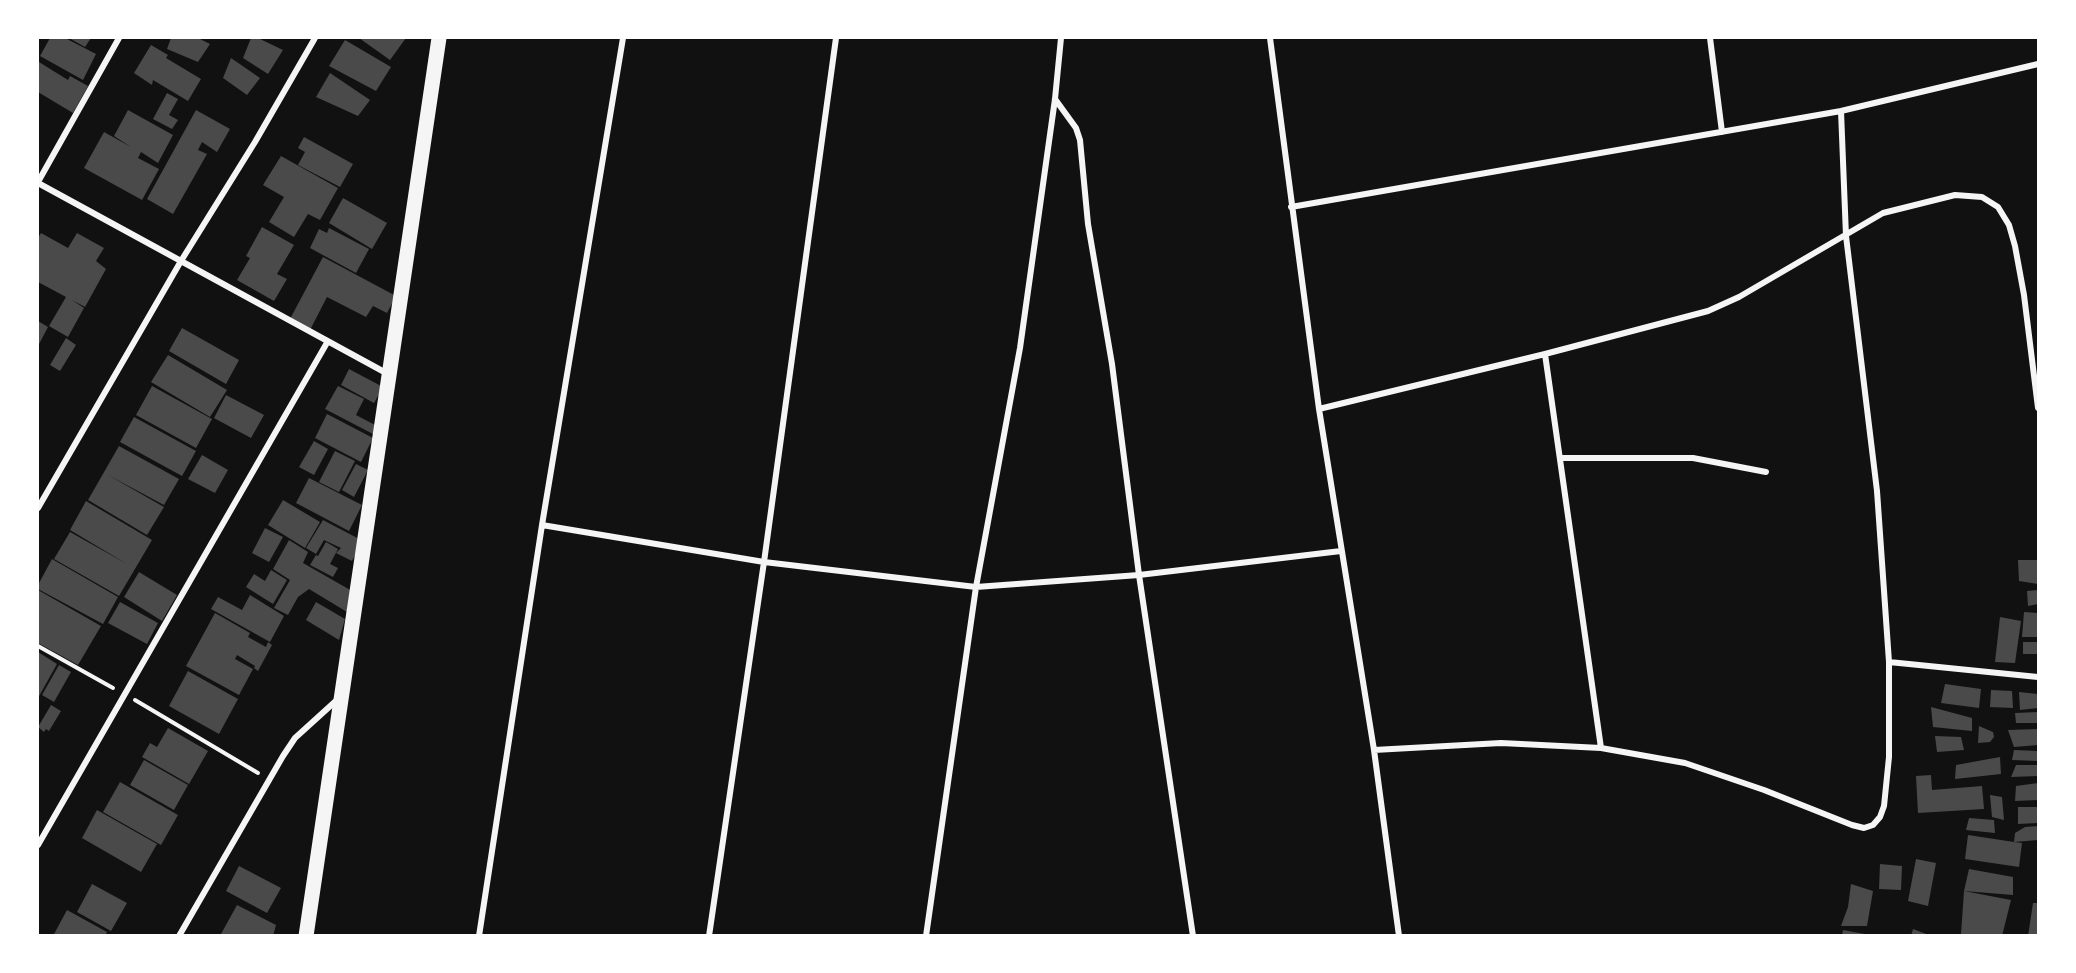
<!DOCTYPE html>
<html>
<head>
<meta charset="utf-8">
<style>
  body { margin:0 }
  #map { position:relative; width:2076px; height:973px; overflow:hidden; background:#111; font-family:"Work Sans",sans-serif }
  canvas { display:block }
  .frame { position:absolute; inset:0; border:39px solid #fff; pointer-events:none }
</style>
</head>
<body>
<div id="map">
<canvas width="2076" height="973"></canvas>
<div class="frame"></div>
</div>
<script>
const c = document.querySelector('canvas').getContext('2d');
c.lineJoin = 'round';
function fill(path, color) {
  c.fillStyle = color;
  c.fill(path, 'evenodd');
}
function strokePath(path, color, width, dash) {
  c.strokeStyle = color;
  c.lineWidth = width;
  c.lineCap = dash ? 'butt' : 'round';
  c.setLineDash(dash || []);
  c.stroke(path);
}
fill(new Path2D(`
  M50,38H65L96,54L83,80L40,56Z
  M69,38H91L85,47Z
  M171,38H198L210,44L198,62L167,49Z
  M251,38H258L283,50L268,74L243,58Z
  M359,38H406L390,60Z
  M345,40L391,67L376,91L329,66Z
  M151,45L168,55L166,58L201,79L188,101L153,80L152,85L134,73Z
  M231,58L260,78L247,95L223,78Z
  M39,62L68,80L70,76L88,86L73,113L38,92Z
  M330,73L370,100L358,116L316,97Z
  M167,93L178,99L169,115L178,120L172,129L153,119Z
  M128,110L173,135L158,163L141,152L138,158L159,169L142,200L84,168L104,132L131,147L114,136Z
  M196,110L230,129L217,152L202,142L198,150L207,154L173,214L147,199Z
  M304,137L353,164L340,187L298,165L305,152L298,148Z
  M281,156L338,188L320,220L308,214L294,237L269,222L284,197L263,185Z
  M343,198L387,223L372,249L329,223Z
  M262,227L294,245L277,274L287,279L274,301L237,280L250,258L246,256Z
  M329,228L369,249L356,273L310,248L319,229L327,233Z
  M41,233L68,248L77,233L104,248L96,261L106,269L85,307L72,300L84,308L68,337L49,326L66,297L38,282V238Z
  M323,257L396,296L387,313L373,306L366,317L327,297L310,330L290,319Z
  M38,321L48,327L38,346Z
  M182,328L239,360L226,384L169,351Z
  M66,338L76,345L60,371L50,365Z
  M168,355L227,390L210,417L151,382Z
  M349,369L383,387L374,403L341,385Z
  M152,386L212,419L196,448L136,415Z
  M338,386L364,399L356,415L377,426L373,434L325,409Z
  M226,395L264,415L251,438L214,418Z
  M327,414L373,438L361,462L315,438Z
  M134,417L196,451L182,476L120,442Z
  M314,441L328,449L314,475L299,467Z
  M119,446L179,479L164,505L108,475L164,507L147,535L88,500Z
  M335,451L355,461L339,492L319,482Z
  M202,455L228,470L215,493L188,479Z
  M356,464L368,470L354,497L342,490Z
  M309,478L362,505L349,531L296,503Z
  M283,500L320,522L305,548L268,525Z
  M86,501L152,540L119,596L54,559L70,532L127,564L70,530Z
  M323,520L363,541L352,561L336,553L341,548L324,540L316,554L306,548Z
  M265,528L283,537L269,562L252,553Z
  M289,540L308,552L303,563L352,591L347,612L309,589L298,597L288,615L274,608L290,580L273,569Z
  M326,542L338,549L330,564L338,568L333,577L310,565L316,555L318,556Z
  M52,559L118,597L103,624L38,589V585Z
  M2018,560H2038V584L2019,581Z
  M271,570L287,580L273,604L246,587L254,574L265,581Z
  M139,572L177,595L162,621L124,597Z
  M38,590L101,626L78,665L38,643Z
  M2038,590V604L2028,606L2027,591Z
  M250,595L284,616L270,642L211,609L218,597L242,610Z
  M120,602L158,623L147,644L108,623Z
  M316,602L345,619L339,640L306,620Z
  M2024,612L2038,613V637H2022Z
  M215,613L250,633L248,637L266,647L268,642L272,645L258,671L254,668L255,666L237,655L235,659L253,669L239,695L186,666Z
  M2000,617L2021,621L2015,663L1995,662Z
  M2023,642H2038V654H2023Z
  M38,652L57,664L38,698Z
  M59,665L71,672L54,702L42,695Z
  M188,671L238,699L219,734L169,706Z
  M1945,684L1981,689L1979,708L1941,703Z
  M1991,690L2012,691L2013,708L1990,707Z
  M2019,692L2038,694V708L2020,710Z
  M51,705L61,711L49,731L46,729L44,732L38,727Z
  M1931,707L1972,718V731L1933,727Z
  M2038,712V723H2016L2015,713Z
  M1979,726L1993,732L1994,737L1990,742L1978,743Z
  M168,728L208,751L189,784L142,757L150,743L157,747Z
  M2038,729V745L2014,747L2008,730Z
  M1935,736L1961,737L1964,750L1937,752Z
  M2014,750L2038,751V761L2012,760Z
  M2000,757L2001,774L1955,779L1956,765Z
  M144,760L188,785L174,810L130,785Z
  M2016,765H2038V776L2011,777Z
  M1931,775L1932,790L1982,786L1984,809L1918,813L1916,776Z
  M120,782L178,815L161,845L103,812Z
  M2038,783V800L2015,801L2016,786Z
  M1990,795L2002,797L2004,820L1992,817Z
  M2018,807H2038V823L2018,824Z
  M97,810L157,844L141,872L82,838Z
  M1969,818L1994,820L1995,833L1966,830Z
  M2038,826V840L2014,842L2022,843L2019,867L1965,859L1968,835L2014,842L2015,833L2025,827Z
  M1916,859L1936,863L1928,906L1908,901Z
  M1880,864L1902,866L1901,890L1879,889Z
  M239,866L281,888L267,913L226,891Z
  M1969,869L2013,877V895L1964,891Z
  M92,884L127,903L111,931L77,912Z
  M1851,884L1873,891L1867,926H1841L1848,907Z
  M1964,891L2011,900L2002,936L1961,934Z
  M2033,903H2038V936H2028Z
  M237,905L276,925L273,936L221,934Z
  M67,910L107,932L105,936H53Z
  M1913,929L1929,935V936H1911Z
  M1843,930L1865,934V936H1842Z`), '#4a4a4a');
strokePath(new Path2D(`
  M38,646L113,688
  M135,700L258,773`), '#f5f5f5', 4);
strokePath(new Path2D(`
  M1270,38L1319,409L1374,750L1399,936
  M1710,38L1722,132
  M1055,99L1076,128L1080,140L1088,224L1112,364L1139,575L1193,936
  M38,182L119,38
  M38,183L388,374
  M1291,207L1841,111L2038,64
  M1545,354L1601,748
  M1319,409L1545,354L1708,311L1739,297L1883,213L1955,195L1982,197L1998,207L2009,225L2015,246L2024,295L2038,408
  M1560,458H1693L1766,472
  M38,508L181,261L255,142L315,38
  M542,525L764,562L976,587L1139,575L1341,551
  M1889,662L2038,677
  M1374,750L1501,743L1601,748L1685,763L1764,790L1852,825L1864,828L1873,825L1880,817L1884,806L1889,757V662L1877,491L1846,236L1841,111
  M38,845L328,341
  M179,936L283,756L295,738L338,699
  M479,936L542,525L623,38
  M709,936L764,562L836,38
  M926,936L976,587L1020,348L1055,99L1061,38`), '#f5f5f5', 6);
strokePath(new Path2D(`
  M306,936L439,38`), '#f5f5f5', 15);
</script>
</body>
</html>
